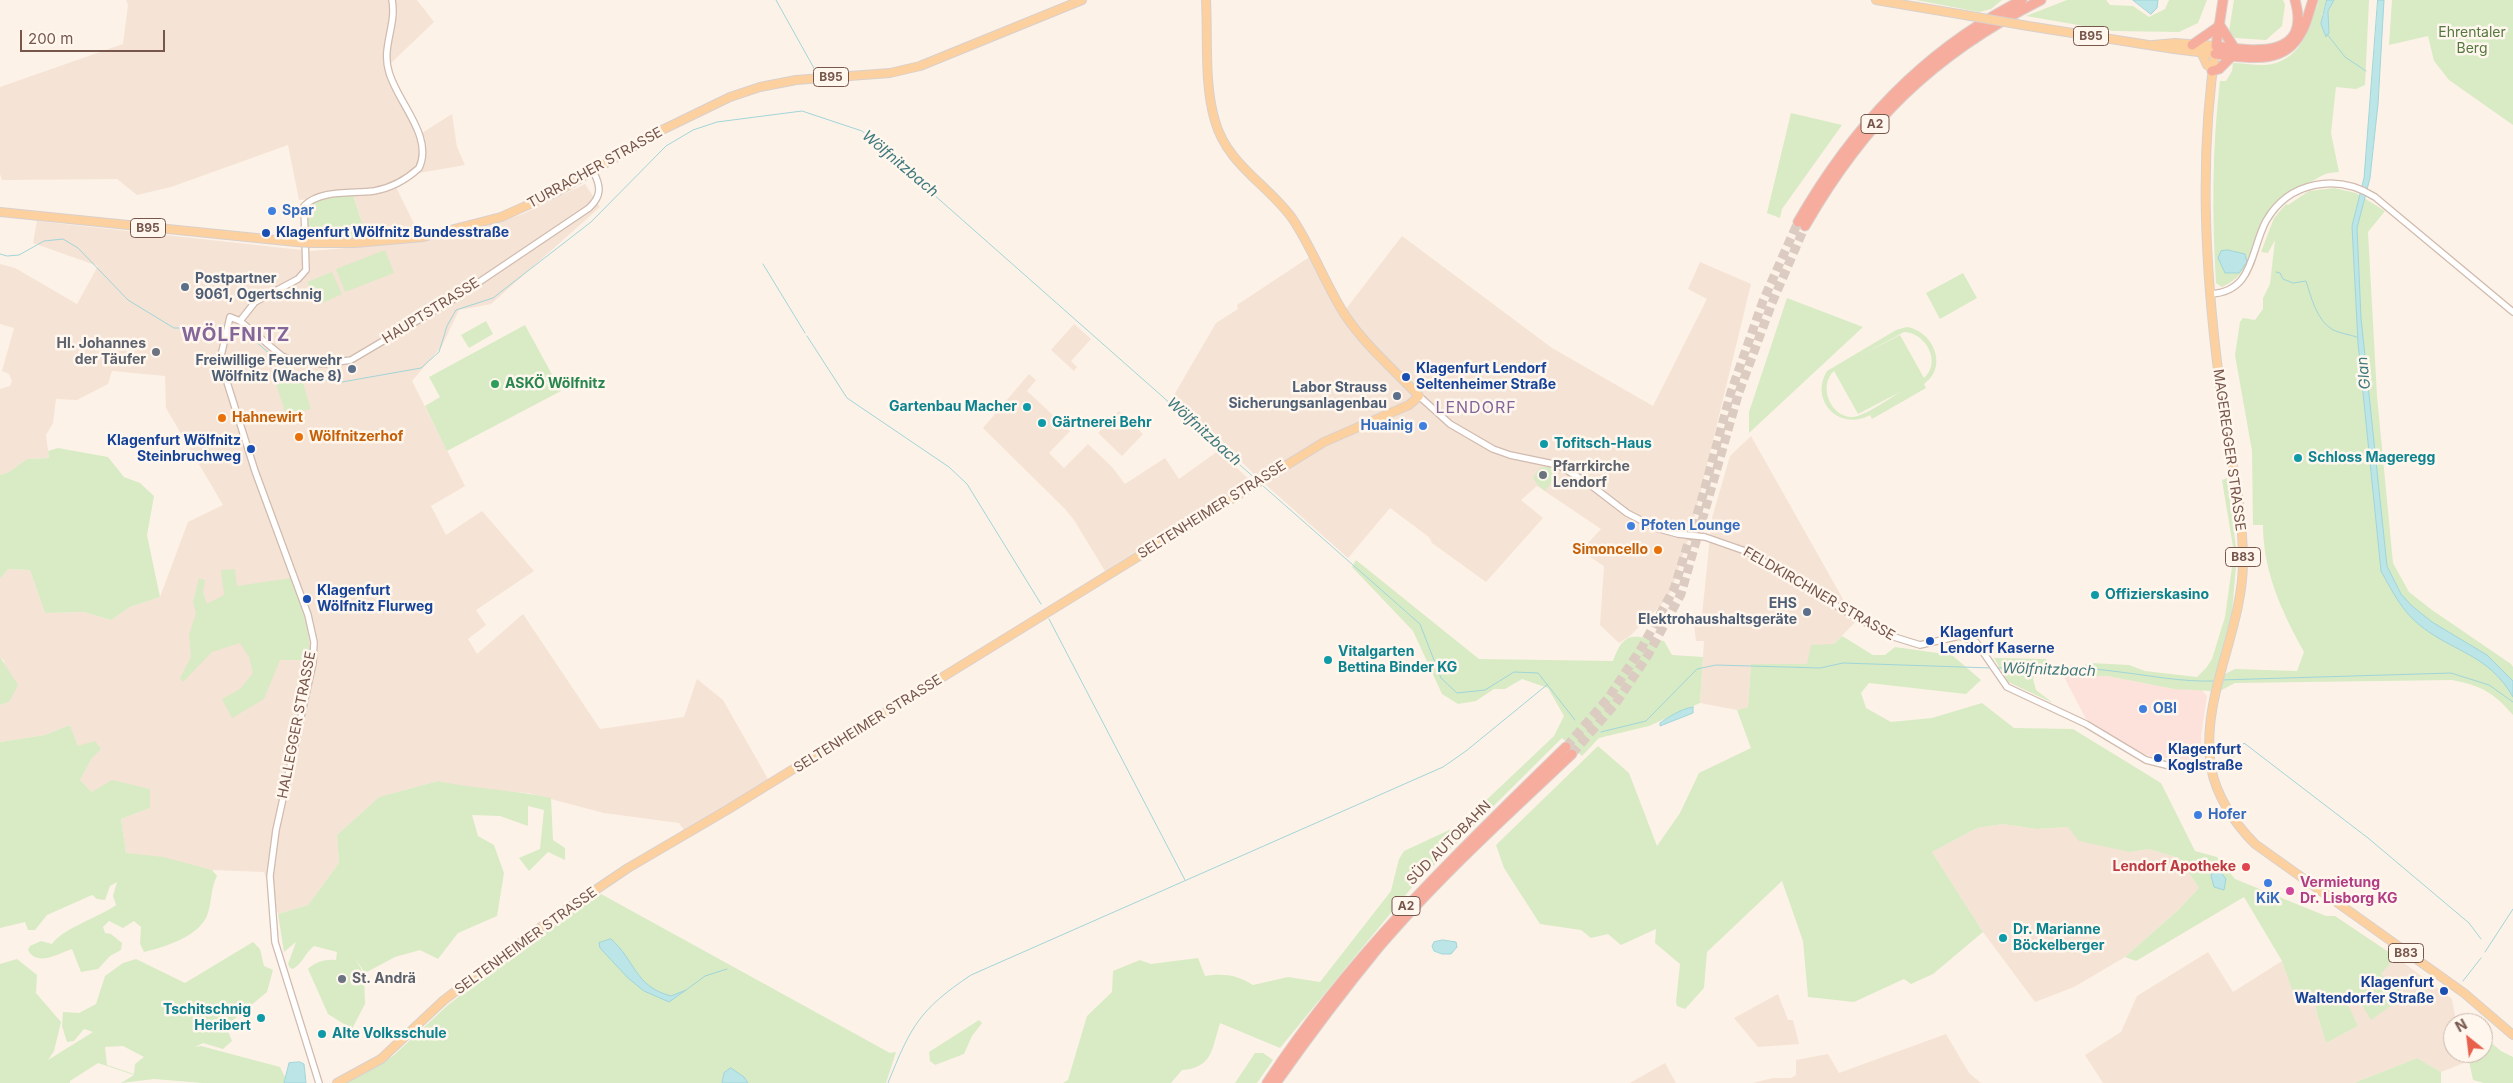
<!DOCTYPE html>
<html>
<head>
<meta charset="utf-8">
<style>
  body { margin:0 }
  #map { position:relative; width:2513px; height:1083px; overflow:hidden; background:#fdf2e7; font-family:Inter,sans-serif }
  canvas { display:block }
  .north { position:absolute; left:2443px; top:1013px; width:50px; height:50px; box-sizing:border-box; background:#fff7ee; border:1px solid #c9b7ad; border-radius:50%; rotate:331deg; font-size:14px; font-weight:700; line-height:20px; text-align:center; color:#77564b }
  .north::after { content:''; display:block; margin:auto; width:18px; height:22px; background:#e85f4b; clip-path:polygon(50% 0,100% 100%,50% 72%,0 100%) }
  .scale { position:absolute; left:20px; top:30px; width:145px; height:22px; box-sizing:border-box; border:2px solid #77564b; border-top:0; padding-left:6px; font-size:15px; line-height:18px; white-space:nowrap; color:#77564b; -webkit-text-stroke:4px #fff7ee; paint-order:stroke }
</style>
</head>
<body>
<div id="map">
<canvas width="2513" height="1083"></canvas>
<div class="north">N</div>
<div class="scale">200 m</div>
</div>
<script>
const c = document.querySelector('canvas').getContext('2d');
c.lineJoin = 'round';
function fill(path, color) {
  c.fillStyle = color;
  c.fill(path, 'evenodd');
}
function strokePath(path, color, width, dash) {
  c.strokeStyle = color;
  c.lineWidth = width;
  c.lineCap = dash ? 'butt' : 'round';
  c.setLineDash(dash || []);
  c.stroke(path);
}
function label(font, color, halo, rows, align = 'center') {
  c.font = font + ' Inter,sans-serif';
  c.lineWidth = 5;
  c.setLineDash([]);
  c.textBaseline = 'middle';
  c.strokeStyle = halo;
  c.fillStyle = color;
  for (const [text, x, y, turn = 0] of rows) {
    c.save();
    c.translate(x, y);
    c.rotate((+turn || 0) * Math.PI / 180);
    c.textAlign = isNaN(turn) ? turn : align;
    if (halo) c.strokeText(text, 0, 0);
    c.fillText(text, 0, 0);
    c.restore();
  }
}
fill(new Path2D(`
  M126,0H417L434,22L390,64L393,77L422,133L452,114L457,147L465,165L419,173L396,187L417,230L429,240L480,228L523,214L585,184L600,207L491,304L459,310L442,346L412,381L465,486L431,506L446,535L482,511L534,571L476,610L486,625L468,639L477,654L523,614L600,729L684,717L697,679L723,700L772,786L689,837L679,823L604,813L528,793L473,789L438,781L379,797L337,835L339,863L308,905L278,914L264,872L212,870L126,853L121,819L150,808L92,792L80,780L92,758L78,746L70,725L45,735L0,742V705L9,702L4,661L0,657V579L8,569L30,570L45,613L84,612L111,620L130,607L160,597L188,522L223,505L166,408L165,376L112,371L108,384L77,400L56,399L53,423L46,435L49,458L27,459L9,472L0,475V389L10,386L12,381L9,374L2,371L14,328L0,324V264L15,268L77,304L98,266L33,243L37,221L311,251L370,246L353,195L299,200L288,145L171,187L137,195L117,179L2,180L0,174V87L123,44L128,5Z
  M1402,236L1552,348L1653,406L1707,299L1688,289L1700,262L1751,284L1691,531L1671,591L1662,604L1630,636L1619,643L1600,625L1604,566L1581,551L1601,529L1537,486L1521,500L1543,518L1486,582L1432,543L1429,537L1390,508L1348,558L1257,477L1174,395L1216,323L1238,309L1237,305L1317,252L1346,309Z
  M1074,324L1091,339L1071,361L1077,367L1074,371L1051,350Z
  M1029,374L1036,380L1027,391L1070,431L1049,453L1064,468L1088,444L1112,467L1125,484L1165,458L1179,479L1218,451L1251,481L1105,571L1074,520L1065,509L983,428Z
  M1119,411L1143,434L1122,456L1098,433Z
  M1751,436L1848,608L1861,616L1834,644L1807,664H1751L1748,707L1737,710L1700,703L1704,641H1696L1693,616L1702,615L1712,518L1730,456Z
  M2003,824L2037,829L2068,827L2130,852L2149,849L2179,858L2199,888L2177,911L2125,957L2074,987L2035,1002L1983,932L1932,852L1977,828Z
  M2208,952L2233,992L2282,961L2293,993L2314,994L2317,1014L2326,1043L2358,1026L2346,1001L2356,995H2406L2381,974L2396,957L2452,999L2455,1016L2465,1023H2453V1053H2475L2469,1061L2441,1072L2417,1058L2354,1083H2103L2085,1055L2121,1032L2137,996Z
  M1778,994L1788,1020H1793L1799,1044L1758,1047L1734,1018Z
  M1946,1034L1969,1073L1981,1083H1753L1773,1078H1791L1796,1075V1060L1828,1054L1839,1073Z
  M1665,1063L1676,1083H1630Z`), '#f5e3d5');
fill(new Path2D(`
  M2107,676L2174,689H2201L2207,696L2201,736L2202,756L2197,761L2153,757L2137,752L2086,719L2064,677Z`), '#fde2db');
fill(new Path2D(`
  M1916,0H2002L1991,9L1979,12Z
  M2067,0H2106L2110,5L2133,6L2149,17L2165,9L2169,0H2207L2198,23L2179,32L2113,31L2026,16Z
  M2234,0H2283L2285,5L2282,26L2266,40L2235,38L2229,31Z
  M2319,0H2327L2322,15L2329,32L2328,11L2334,0H2369L2365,85L2356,89L2336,87L2331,133L2339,172C2321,173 2324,176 2308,183C2290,190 2273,200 2265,218C2251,248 2255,271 2222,287L2216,283C2212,216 2212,148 2220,81H2226L2232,71L2233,63C2245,63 2260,67 2272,64C2303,57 2310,26 2319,0Z
  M2392,0H2513V125L2449,80L2434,61L2428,36L2389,45Z
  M1791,113L1842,125L1782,209L1780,218L1767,213Z
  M2334,188L2356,193L2385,211L2368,232L2377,396L2393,563L2409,592L2432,610L2511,664L2513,667V715C2493,692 2482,686 2452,680L2235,683L2220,691L2225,674L2235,669L2297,671L2304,652C2282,612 2263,572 2263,525H2253L2252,451L2235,355L2240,322L2243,318L2255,320L2263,309V298L2270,284L2275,240L2268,253L2261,252L2274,218L2286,204L2288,205L2309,191Z
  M353,195L367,238H308C305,193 313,199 353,195Z
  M385,250L394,273L345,292L336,269Z
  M332,272L342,294L318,305L307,282Z
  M1963,273L1977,298L1940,319L1926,293Z
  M1787,298L1863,327L1749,433V412Z
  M486,321L493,334L469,348L461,335Z
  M525,325L561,391L447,451L425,406L440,397L429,377Z
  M1907,327C1933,331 1949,367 1924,384L1926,388L1872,419L1870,415C1839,432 1809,400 1827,371L1896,330ZM1904,332C1926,333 1942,362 1924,378L1900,335L1858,357ZM1834,371L1858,414L1902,391C1890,398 1865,416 1853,417C1830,418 1818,385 1834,371Z
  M285,373L302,380L311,409L286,415L276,384Z
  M58,448L108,457L124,477L140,483L154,496L147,535L160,597L130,607L111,620L84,612L45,613L30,570L8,569L0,579V475L9,472L27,459L49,458L48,451Z
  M1542,467H1550L1556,471L1554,479L1545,491L1538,485L1533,478L1537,471Z
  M2227,478L2237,555L2232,612L2211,691L2174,689L2107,676L2064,677L2062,672L2091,663L2129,665L2145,671L2197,677L2206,668L2212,659L2225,617L2234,553L2222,480Z
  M1356,560L1479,659L1613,661C1625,628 1634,637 1664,641L1672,655L1703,657L1700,703L1649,726L1599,738L1582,756L1562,738L1413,886L1280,1048L1220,1023C1212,1048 1213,1068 1182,1070L1171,1083H1063L1068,1080L1087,1016L1112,992L1113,971L1140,960L1151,964L1198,958L1205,976C1224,973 1237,975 1253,985L1288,977L1320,982L1391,891L1399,859L1404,851L1460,825L1554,736L1564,716L1548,688L1522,679L1505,689H1494L1476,701L1458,704L1442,694L1413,631L1352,567Z
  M235,569L237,586L291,578C302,606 310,630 310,660H280L264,699L232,718L222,699L240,689L253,673L249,657L240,643L212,652L183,682L180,678L191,657L189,635L196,613L193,602L199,578L205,580L203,592L207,604L224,595L221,570Z
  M1842,636L1873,655H1885L1895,647L1952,655L1981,680L1966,694L1869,683L1861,693L1866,708L1891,722L1932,718L1982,703L2014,728L2073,729L2161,783L2195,851L2217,857L2235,879L2326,916H2335L2396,957L2381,974L2406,995L2371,1020L2356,995L2346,1000L2358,1026L2326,1043L2317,1014L2314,995L2293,993L2282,961L2244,897L2136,961L2125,957L2177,911L2199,888L2179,858L2149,849L2130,852L2079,841L2068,827L2037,829L2003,824L1977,828L1932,852L1983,932L1933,974L1911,984L1904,979L1854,1002L1808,997L1803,941L1782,881L1707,952L1704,988L1685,1009L1677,1006L1676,1002L1680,964L1655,943L1656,929L1621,945L1608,934L1591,938L1581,930L1540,924L1504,868L1496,845L1598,746L1629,773L1657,846L1680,813L1699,773L1751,748L1737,710L1748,707L1751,664H1807L1811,645L1834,644Z
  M0,657L18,685L9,702L0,705Z
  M1994,658L2046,659L2054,672L2036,673L2033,679L2036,690L2053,703L2008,682Z
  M70,725L78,746L95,741L101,749L92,758L80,780L92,792L112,780L150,789V808L121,819L126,853L163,857L212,870L217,876C210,889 212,906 206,918C195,938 164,947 144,952L140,944L141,927L134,921L123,928L109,921L103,927L105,933L111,934L122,943L121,950L110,956L98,969L81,972L72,949C57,954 37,967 28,950L30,946L41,941L52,944C63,928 98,918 116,905L113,896L117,882L110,886L105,900L97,899L92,895L47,915L35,930H28L25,922L0,928V742L45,735Z
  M438,781C476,789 514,790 551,798L553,840L565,848V860L548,852L529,871L519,858L540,849L544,810L528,806V826L500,816L472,815L478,836L494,845L504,873L497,916L458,933L438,959L420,950L395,957L365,973L355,958L364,974L365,1004L352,1029L328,1014L308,969C315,962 326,959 336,960L337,952L314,946C305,953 303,963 293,969L290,968L288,964L296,942L284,952L278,914L308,905L339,863L337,835L379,797Z
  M601,894L890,1053L896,1052L886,1083H343L393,1056L448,1005L546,929Z
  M253,942L260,949L264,966L273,970L267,992L226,1026L232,1041L223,1049L203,1043L195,1047L201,1046L280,1067L288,1083H203L154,1079L121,1083L134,1075L98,1063L70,1081V1083H0V964L17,959L37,975L36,993L61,1022L54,1051L48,1060L93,1032L84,1029L74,1041L67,1042L62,1026L63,1012L79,1013L96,1004L105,976L123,963L136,959L185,983ZM123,1046L144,1057L135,1064L134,1074L107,1065L105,1047Z
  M979,1020L982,1023L972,1036L964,1054L935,1065L930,1061L929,1052Z
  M2487,1039L2501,1051L2513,1057V1083H2484L2473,1080L2469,1061L2475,1053H2483V1043Z
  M1255,1053H1263L1273,1060L1257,1083H1235Z
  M2417,1058L2441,1072V1083H2354Z`), '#d8ebc5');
const water = new Path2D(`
  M2133,0H2158L2157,8L2151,14Z
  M2327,0H2334L2328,11L2329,33L2326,37L2321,24Z
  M2378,0H2384L2378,104L2370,178L2357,228L2361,318L2387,566L2401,594L2411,605L2432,622L2487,655L2513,681V697C2489,655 2456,653 2422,627C2403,613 2392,591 2381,571L2358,343L2352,226L2364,178Z
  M2228,250L2245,254L2247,262L2239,273H2225L2218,258L2221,251Z
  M1693,707V713L1660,726V723C1670,716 1681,709 1693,707Z
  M2217,867L2226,879L2224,890L2214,887L2211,876L2213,868Z
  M611,939C636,961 634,986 671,996L686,990L669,1002L644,991L628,978L600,948L599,943Z
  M1443,940L1456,942L1457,947L1451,954H1442L1434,951L1432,946L1434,942Z
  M300,1062L304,1064L306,1083H284L289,1063Z
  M731,1068L744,1077L748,1083H722L724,1073Z`);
fill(water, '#bbe5e7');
strokePath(water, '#a1d5d9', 1);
strokePath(new Path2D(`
  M776,0L815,70
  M2327,34L2345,57L2366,71
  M0,254L7,256L19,255L44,241L63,239L78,248L128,300L174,328H224
  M763,264L805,333
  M2276,272L2280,273L2283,279L2293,283L2306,281C2311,297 2317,321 2333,330C2340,333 2350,335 2357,337
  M231,328L249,336L289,370L309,379L342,382L421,368L439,352L447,326L456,310L493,298L591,222L666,146L693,130L717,122L802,111L862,131L890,153L907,171L1257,480
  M807,336L847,398L949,467L967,484L1041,604
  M1262,485L1420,624L1441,678L1457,693L1485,690L1514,672L1538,673L1575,720
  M1049,619L1185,880
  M1997,668C2038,667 2079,666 2120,672C2153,676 2181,682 2215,681
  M2221,680L2451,673L2489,685L2513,702
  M1601,732L1646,721L1697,669L1716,665L1820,668L1843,663L1991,668
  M2231,760L2244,743L2368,838L2469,923L2481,939
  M2485,952L2513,909
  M2463,981L2481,958
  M686,990L705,976L727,969
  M888,1083C911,1026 919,1010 971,975L1443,767L1466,751L1548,684`), '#a1d5d9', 1);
strokePath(new Path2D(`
  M1566,747L1609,697L1642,647L1674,589L1703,495L1731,392L1763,301L1798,222
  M1572,754L1616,703L1648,655L1681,594L1738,395L1772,303L1805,226`), '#dccbc0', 9, [9, 4.5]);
const minor = new Path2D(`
  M2210,294C2254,292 2250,251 2266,221C2289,181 2337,173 2375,197L2513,312
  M240,321L255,302L298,279L306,270L304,206C321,189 352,194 374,191C391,188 407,179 419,168C434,136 397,102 389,72C381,47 397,25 392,0
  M1419,396L1450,424L1493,449L1510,455L1558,465L1588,483L1627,513L1656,528L1678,534L1705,537L1748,552L1855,617L1891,636L1920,645L1959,636L1976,642L2007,687L2086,724L2146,760L2170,766L2211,767
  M319,1083L275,942L270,876L276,830L313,663L314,642L308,615L255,471L220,360L230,317L240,321L282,356L291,360L324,364L351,360L454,299L589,208C602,196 601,186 593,171`);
const major = new Path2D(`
  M1876,0L1959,14
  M2028,26L2174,49L2215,54
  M2153,45L2175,43L2216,46C2199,157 2205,268 2219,378C2226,439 2243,500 2243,561C2243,632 2200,696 2211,767C2216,796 2235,824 2255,844L2464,993L2513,1035
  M2201,52L2207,65L2212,68
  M0,212L296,242
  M311,243H355L423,237L501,217L557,192L662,130L730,97L760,87L796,80L890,73L920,66L1082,0
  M337,1083L381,1059L444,1000L545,924L628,868L727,810L1324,442L1409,405L1419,396C1394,370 1365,345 1345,315C1325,284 1313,249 1292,218C1267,184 1227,164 1215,121C1204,85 1208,38 1206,0`);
const highway = new Path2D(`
  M2223,0L2216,46C2252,51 2312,60 2295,0
  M2219,24L2235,49
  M2192,45L2218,27
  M2215,54C2246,57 2283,67 2301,33C2307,23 2309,11 2313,0
  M2212,71L2219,69L2232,56
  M1798,222C1853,126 1923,51 2022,0
  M1805,226C1865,122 1932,55 2041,0
  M1267,1083C1350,956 1458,852 1566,747
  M1276,1083C1309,1036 1343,991 1379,947C1438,878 1506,816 1572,754`);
strokePath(minor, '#d1bbaf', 8);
strokePath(major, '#d9d0cd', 10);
strokePath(highway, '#d9d0cd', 11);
strokePath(minor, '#fff', 5.5);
strokePath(major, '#fcd19f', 8);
strokePath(highway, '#f7ad9d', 9);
const majorBridge = new Path2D(`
  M1959,14L2028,26
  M296,242L311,243`);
strokePath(majorBridge, '#d9d0cd', 10, []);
strokePath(majorBridge, '#fcd19f', 8);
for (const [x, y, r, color] of [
  [272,211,5,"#3f7fe0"],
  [266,233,5,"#1a4fb4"],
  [185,287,5,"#5c6f8a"],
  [156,352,5,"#6b7280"],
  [352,369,5,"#5c6f8a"],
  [1406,377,5,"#1a4fb4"],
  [495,384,5,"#2e9e5b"],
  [1397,396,5,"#5c6f8a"],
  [1027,407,5,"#0f9aa8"],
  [222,418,5,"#e8710a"],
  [1042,423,5,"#0f9aa8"],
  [1423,426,5,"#3f7fe0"],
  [299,437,5,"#e8710a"],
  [1544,444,5,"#0f9aa8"],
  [251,449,5,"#1a4fb4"],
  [2298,458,5,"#0f9aa8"],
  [1543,475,5,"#6b7280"],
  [1631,526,5,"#3f7fe0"],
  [1658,550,5,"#e8710a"],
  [2095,595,5,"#0f9aa8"],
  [307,599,5,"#1a4fb4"],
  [1807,612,5,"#5c6f8a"],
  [1930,641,5,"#1a4fb4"],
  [1328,660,5,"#0f9aa8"],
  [2143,709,5,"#3f7fe0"],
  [2158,758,5,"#1a4fb4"],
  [2198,815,5,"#3f7fe0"],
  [2246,867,5,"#e0444e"],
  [2268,883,5,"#3f7fe0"],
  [2290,891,5,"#d1479c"],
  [2003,938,5,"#0f9aa8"],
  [342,979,5,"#6b7280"],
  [2444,991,5,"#1a4fb4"],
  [261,1018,5,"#0f9aa8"],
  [322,1034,5,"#0f9aa8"]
]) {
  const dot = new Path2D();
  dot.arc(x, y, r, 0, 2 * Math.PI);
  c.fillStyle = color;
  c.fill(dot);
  strokePath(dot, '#fff7ee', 2);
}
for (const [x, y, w] of [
  [2091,36,35],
  [831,77,35],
  [1875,124,28],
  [148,228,35],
  [2243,557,35],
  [1406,906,28],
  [2406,953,35]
]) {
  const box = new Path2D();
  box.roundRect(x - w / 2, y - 9.5, w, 19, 4);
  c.fillStyle = '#fff7ee';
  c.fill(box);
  strokePath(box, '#77564b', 1);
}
label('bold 12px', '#77564b', null, [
  ["B95",2091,36],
  ["B95",831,77],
  ["A2",1875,124],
  ["B95",148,228],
  ["B83",2243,557],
  ["A2",1406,906],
  ["B83",2406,953]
]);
label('14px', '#557740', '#fff7ee', [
  ["Ehrentaler",2472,33],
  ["Berg",2472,49]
]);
label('14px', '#77564b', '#fff7ee', [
  ["TURRACHER STRASSE",595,168,-29],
  ["HAUPTSTRASSE",431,311,-32],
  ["MAGEREGGER STRASSE",2229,450,82],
  ["SELTENHEIMER STRASSE",1212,510,-32],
  ["FELDKIRCHNER STRASSE",1819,594,30],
  ["SELTENHEIMER STRASSE",868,724,-32],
  ["HALLEGGER STRASSE",297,725,-79],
  ["SÜD AUTOBAHN",1449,843,-45],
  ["SELTENHEIMER STRASSE",526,941,-36]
]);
label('bold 14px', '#366cbe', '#fff7ee', [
  ["Spar",282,211],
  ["Huainig",1413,426,"right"],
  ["Pfoten Lounge",1641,526],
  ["OBI",2153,709],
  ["Hofer",2208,815],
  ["KiK",2268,899,"center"]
], 'left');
label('bold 14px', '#164399', '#fff7ee', [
  ["Klagenfurt Wölfnitz Bundesstraße",276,233],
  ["Klagenfurt Lendorf",1416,369],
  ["Seltenheimer Straße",1416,385],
  ["Klagenfurt Wölfnitz",241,441,"right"],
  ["Steinbruchweg",241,457,"right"],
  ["Klagenfurt",317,591],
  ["Wölfnitz Flurweg",317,607],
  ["Klagenfurt",1940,633],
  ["Lendorf Kaserne",1940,649],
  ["Klagenfurt",2168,750],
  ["Koglstraße",2168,766],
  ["Klagenfurt",2434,983,"right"],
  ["Waltendorfer Straße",2434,999,"right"]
], 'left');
label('bold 14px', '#4e5e75', '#fff7ee', [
  ["Postpartner",195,279,"left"],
  ["9061, Ogertschnig",195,295,"left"],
  ["Freiwillige Feuerwehr",342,361],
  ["Wölfnitz (Wache 8)",342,377],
  ["Labor Strauss",1387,388],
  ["Sicherungsanlagenbau",1387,404],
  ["EHS",1797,604],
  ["Elektrohaushaltsgeräte",1797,620]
], 'right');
label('bold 14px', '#5b616d', '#fff7ee', [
  ["Hl. Johannes",146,344,"right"],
  ["der Täufer",146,360,"right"],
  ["Pfarrkirche",1553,467],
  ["Lendorf",1553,483],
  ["St. Andrä",352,979]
], 'left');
label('bold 14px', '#27864d', '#fff7ee', [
  ["ASKÖ Wölfnitz",505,384]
], 'left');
label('bold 14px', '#0d838f', '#fff7ee', [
  ["Gartenbau Macher",1017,407,"right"],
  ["Gärtnerei Behr",1052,423],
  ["Tofitsch-Haus",1554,444],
  ["Schloss Mageregg",2308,458],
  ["Offizierskasino",2105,595],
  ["Vitalgarten",1338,652],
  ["Bettina Binder KG",1338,668],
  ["Dr. Marianne",2013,930],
  ["Böckelberger",2013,946],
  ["Tschitschnig",251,1010,"right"],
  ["Heribert",251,1026,"right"],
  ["Alte Volksschule",332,1034]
], 'left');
label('bold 14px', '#c56008', '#fff7ee', [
  ["Hahnewirt",232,418],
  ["Wölfnitzerhof",309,437],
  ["Simoncello",1648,550,"right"]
], 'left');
label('bold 14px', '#be3a42', '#fff7ee', [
  ["Lendorf Apotheke",2236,867]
], 'right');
label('bold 14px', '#b23c85', '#fff7ee', [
  ["Vermietung",2300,883],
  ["Dr. Lisborg KG",2300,899]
], 'left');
label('italic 15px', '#3e787c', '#fff7ee', [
  ["Wölfnitzbach",900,164,40],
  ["Glan",2364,373,-96],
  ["Wölfnitzbach",1204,432,42],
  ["Wölfnitzbach",2049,670,2]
]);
c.letterSpacing = '1px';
label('16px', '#84669a', '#fff7ee', [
  ["LENDORF",1476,408]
]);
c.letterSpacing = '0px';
c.letterSpacing = '1px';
label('bold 19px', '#84669a', '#fff7ee', [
  ["WÖLFNITZ",236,335]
]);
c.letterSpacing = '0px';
</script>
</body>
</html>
